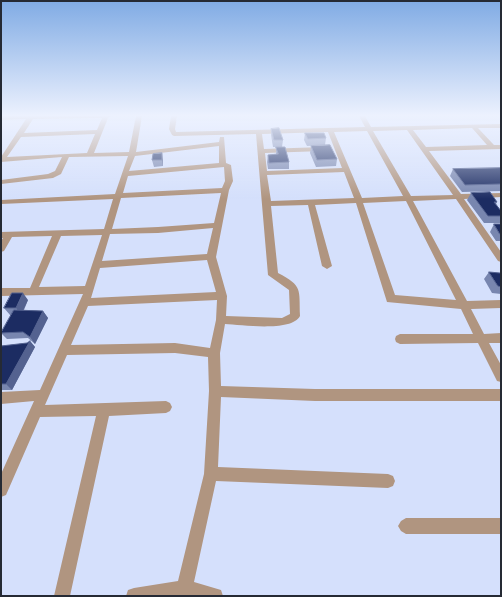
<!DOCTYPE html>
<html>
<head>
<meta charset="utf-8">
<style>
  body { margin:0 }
  #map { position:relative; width:502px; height:597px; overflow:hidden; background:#d5e0fc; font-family:"Crimson Pro",serif }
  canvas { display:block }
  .frame { position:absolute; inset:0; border:2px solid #252a34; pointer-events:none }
</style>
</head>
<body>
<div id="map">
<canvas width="502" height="597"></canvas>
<div class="frame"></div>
</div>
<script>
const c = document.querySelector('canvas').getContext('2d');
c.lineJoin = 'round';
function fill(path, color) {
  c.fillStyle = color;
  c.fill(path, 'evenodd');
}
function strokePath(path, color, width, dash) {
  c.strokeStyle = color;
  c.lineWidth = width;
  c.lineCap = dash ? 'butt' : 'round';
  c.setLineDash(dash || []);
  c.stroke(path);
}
fill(new Path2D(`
  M1,116H111L108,118L94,153L129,152L136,116H142L136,152L219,142L220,137H224L226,163L231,165L233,181L229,190L216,257L227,296L226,316L282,318L290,314L289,290L268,275L256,134L174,136L172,135L169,129L171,116H177L175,129L176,132L365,127L359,116H365L371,127L501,124V128H478L494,145H501V149L429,151L461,194L501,193V197L464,199L501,252V262L498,261L456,199L413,201L467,301L501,300V308L471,309L484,334L501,333V343H489L501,365V382L497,381L478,343L400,344L396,342L395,339L396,336L400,334H473L461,309L387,302L356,203L315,205L332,266L327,269L322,266L308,205L271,206L278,273C303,286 299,289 300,316C292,332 242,325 225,324L220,353L221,386L315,389H501V401H315L221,397L218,467L388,474L393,476L395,481L393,486L388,488L216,481L194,582L221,590L223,596H126L128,590L134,588L178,581L204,474L209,391L208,357L175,353L67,355L45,405L166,401L170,403L172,407L170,411L166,413L109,416L70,596H54L96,416L40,417L6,495L1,497V474L34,401L1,404V392L40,390L83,294L1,296V288H30L52,236L12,237L4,251L1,252V241L3,238H1V232L104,229L113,199L1,204V200L115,194L128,156L69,157L61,174L53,178L1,184V180L48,174L55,171L62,157L1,162V157L26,119L1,120ZM102,118L97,130L24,133L33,119ZM472,128L487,145L426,147L413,130ZM407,130L453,195L411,196L373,131ZM367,131L403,196L362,198L334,132ZM328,132L342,168L267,171L265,153L323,151L326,149L323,147L264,149L262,134ZM95,134L87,153L7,157L21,137ZM219,146V163L129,171L135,156ZM224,167L225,181L222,188L123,193L128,176ZM344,172L354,198L271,201L267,175ZM221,193L214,223L158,227L112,229L121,198ZM406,201L456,300L395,295L363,203ZM213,228L207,254L102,261L110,234L158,233ZM102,235L85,286L39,287L61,236ZM207,260L216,292L91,298L100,268ZM217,300L216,320L210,348L175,343L71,345L88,306Z
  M406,518H501V534H406L401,531L398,526L401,521Z`), '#b09580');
fill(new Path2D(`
  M271,129L283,140L282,147H273L271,135Z
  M305,133L326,138L325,145L307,146L304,140Z
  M311,146L337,159L336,166L316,167L310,153Z
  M276,147L289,162V169H268L267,162L268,155L276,154Z
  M153,154L163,160V166L154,167L152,160Z
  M501,168V191L462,192L450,176L453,169Z
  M471,193L497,202L496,204L501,211V221L500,223H484L467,200Z
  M494,224H501V241H496L490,232Z
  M489,272L501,274V294L492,293L484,279Z
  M28,300L24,310L43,311L48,318L35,344L28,338L7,339L1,333L11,315H10L4,308Z
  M30,341L35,347L12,390H1V346L27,343Z`), '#7886af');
fill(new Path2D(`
  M162,153L163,160V166L162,160Z
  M23,293L28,300L21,315L16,308Z
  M43,311L48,318L35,344L30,337Z
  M30,341L35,347L12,390L6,384Z`), '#546290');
const building = new Path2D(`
  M279,128L283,140H274L271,129Z
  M305,133H324L326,138L308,139Z
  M330,145L337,159L317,160L311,146Z
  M276,147H285L289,162L269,163L268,155L278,154Z
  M162,153V160H152L153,154Z
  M501,168V184L465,185L453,169Z
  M490,192L497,202H494L501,211V216H488L471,193Z
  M494,224H501V234H500Z
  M489,272L500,273L501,274V287L498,286Z
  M12,293H23L16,308H4Z
  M14,310L43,311L30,337L23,332L1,333Z
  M30,341L6,384H1V346L27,343Z`);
fill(building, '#1c2c62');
strokePath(building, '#546290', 1);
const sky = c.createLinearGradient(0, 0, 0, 199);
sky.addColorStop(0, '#80abe4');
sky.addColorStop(0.58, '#ecf1fe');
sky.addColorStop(1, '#ecf1fe00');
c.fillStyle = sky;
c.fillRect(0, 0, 502, 199);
</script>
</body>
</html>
